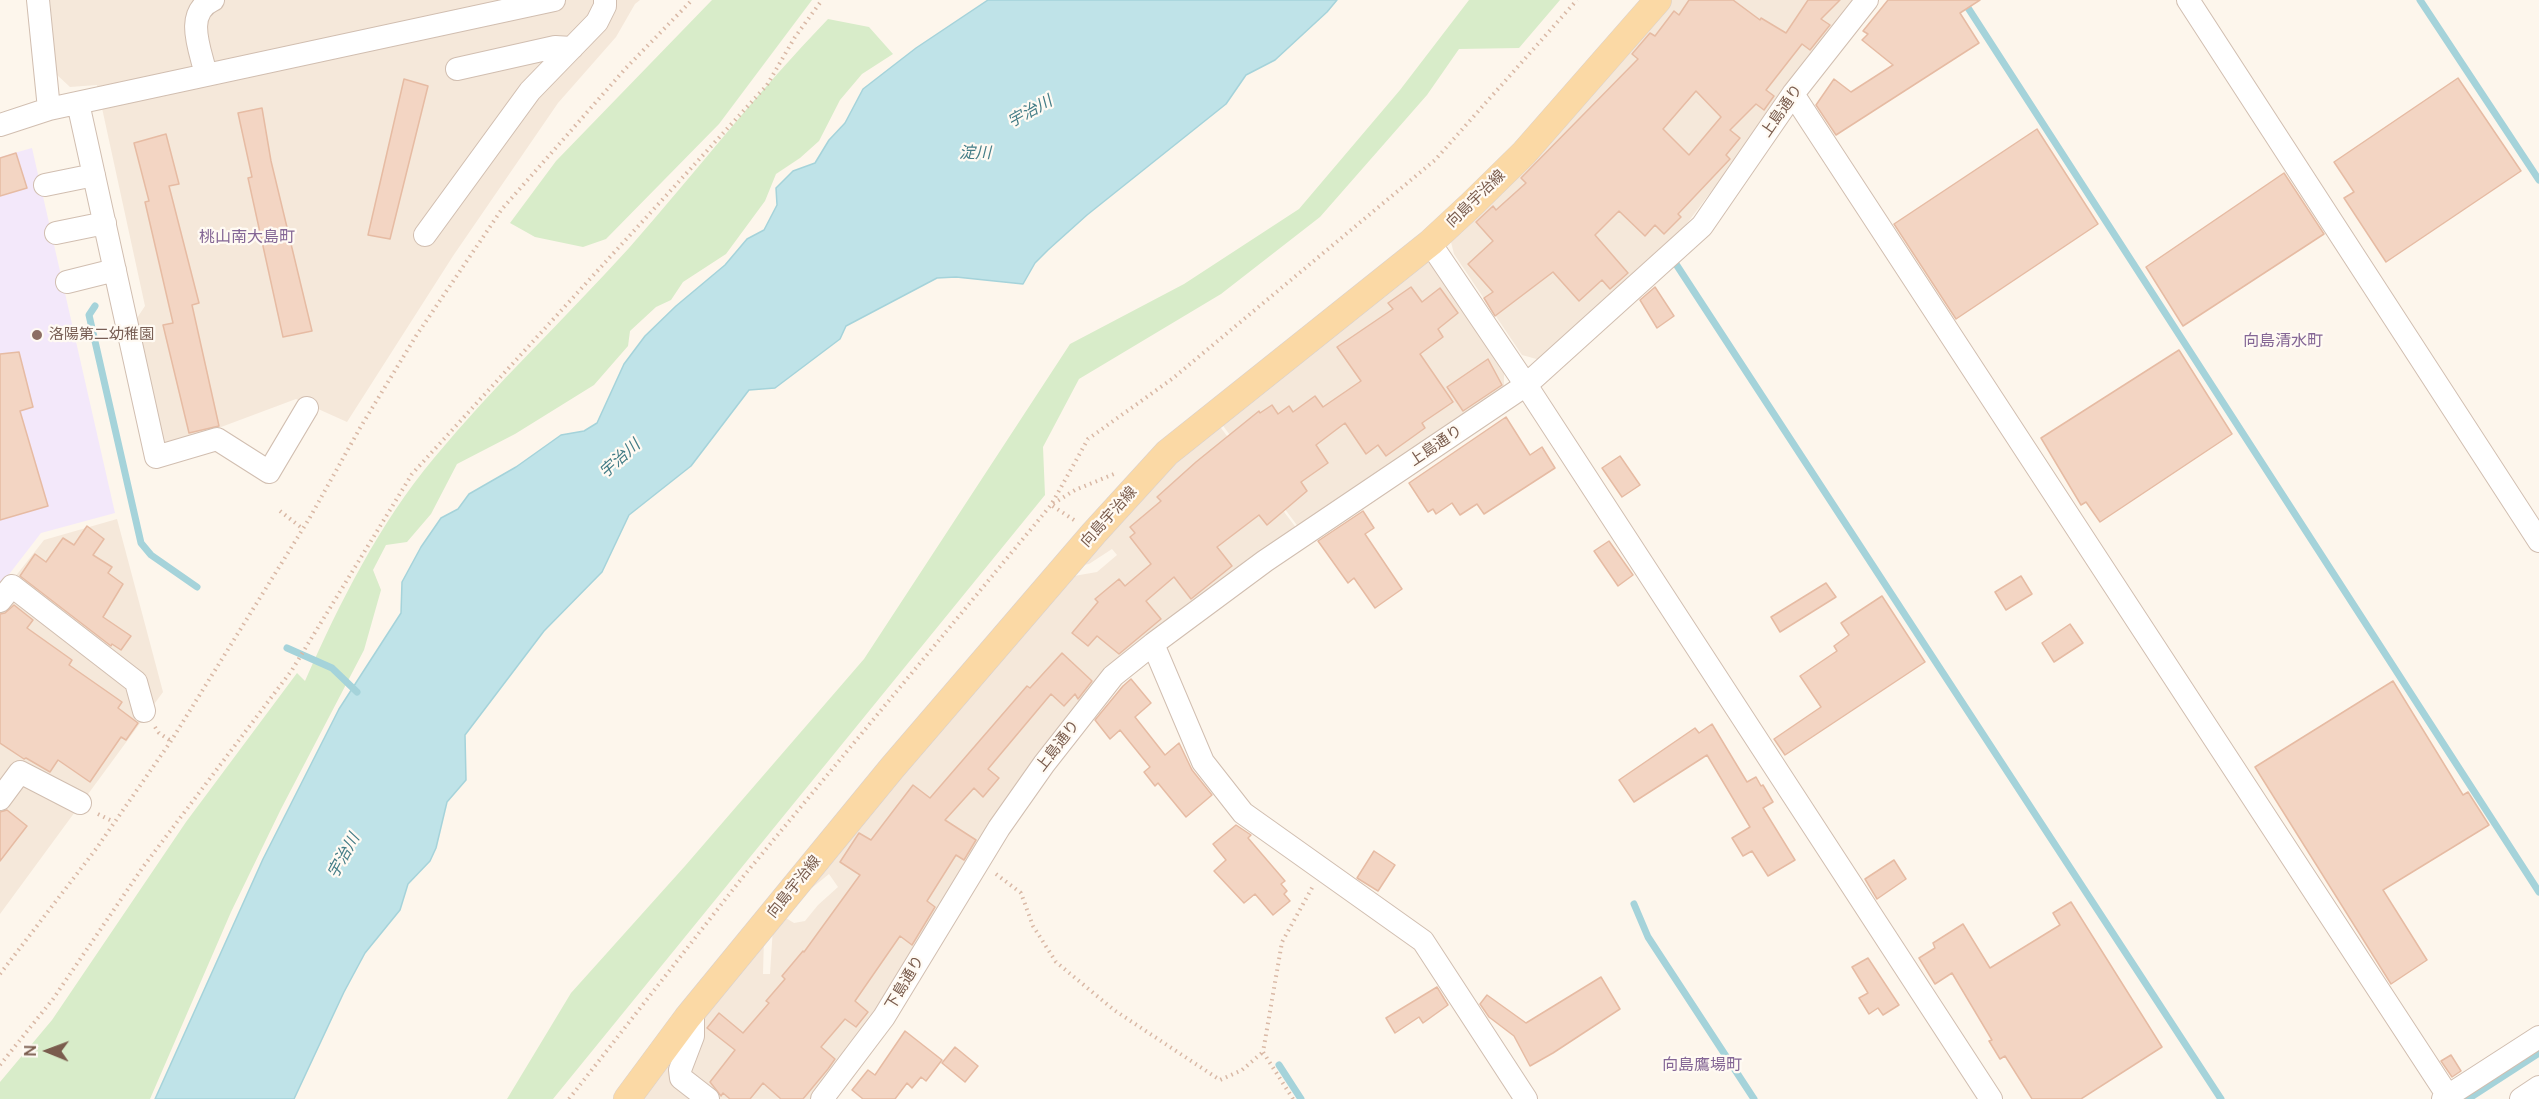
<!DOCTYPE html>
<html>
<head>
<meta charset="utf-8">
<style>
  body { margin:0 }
  #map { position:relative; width:2539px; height:1099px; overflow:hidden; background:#fdf6ec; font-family:Manrope,sans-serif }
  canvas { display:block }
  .north { position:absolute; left:18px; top:1021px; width:60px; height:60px; -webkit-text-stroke:4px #fffaf3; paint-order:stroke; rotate:271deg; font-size:16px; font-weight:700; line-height:24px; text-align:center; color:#7a5c4d }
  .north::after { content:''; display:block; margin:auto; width:21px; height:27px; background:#7a5c4d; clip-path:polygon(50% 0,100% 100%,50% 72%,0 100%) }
</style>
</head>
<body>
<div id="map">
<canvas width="2539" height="1099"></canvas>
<div class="north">N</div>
</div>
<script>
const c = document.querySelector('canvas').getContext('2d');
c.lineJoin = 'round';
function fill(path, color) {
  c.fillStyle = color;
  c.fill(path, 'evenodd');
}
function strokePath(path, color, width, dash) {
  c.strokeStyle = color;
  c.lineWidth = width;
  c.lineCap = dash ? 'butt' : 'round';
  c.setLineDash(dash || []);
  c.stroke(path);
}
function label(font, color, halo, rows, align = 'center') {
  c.font = font + ' Manrope,"Noto Sans JP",sans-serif';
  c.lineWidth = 4.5;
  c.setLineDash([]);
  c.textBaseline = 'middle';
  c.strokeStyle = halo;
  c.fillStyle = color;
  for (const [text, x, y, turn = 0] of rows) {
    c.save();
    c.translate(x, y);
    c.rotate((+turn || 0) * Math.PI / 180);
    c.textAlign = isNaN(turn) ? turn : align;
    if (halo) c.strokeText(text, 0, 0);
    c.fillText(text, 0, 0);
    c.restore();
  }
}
fill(new Path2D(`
  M50,0H640L635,4L616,37L558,103L453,256L347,422L296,399L165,448L135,321L145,306L97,85L70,87L56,74Z
  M1667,0H1856L1679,234L1540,360L1522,355L1454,254L1451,242L1453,234Z
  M1427,257L1504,370V391L1299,528L1221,423Z
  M1218,424L1297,529L1097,684L886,1008L812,1099H718L687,1067L699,1018L764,937L763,974H770L773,927L781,915L794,923L805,921L818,905L838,887L829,874L797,900L1068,577L1097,572L1117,555L1112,549L1089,564L1083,565L1159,478Z
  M117,519L163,692L0,914V596L44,540Z
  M688,1031L684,1051L698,1099H636Z`), '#f5e8da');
fill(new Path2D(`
  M32,148L115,513L41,533L0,586V157Z`), '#f3e8fa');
fill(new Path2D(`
  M712,0H812L719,124L606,239L583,247L535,237L510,223L556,161Z
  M1469,0H1560L1519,48L1459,49L1427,95L1320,217L1221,294L1079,379L1043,447L1045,495L553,1099H507L571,993L685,866L864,659L1070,344L1184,284L1299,209L1400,90Z
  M828,19L869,27L893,54L862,74L840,100L819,141L800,158L776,174L765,201L726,254L683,282L671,300L656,307L630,331L628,346L594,385L515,434L457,464L431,514L407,542L386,545L373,570L381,590L364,650L281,809L231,912L150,1099H0V1082L52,1020L186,822L297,673L305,681C340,602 379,524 434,458C495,384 565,319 629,248C696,172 758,91 828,19Z`), '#d8ecc9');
const water = new Path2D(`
  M988,0H1337L1327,12L1275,60L1246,75L1226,104L1087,215L1048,250L1035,263L1023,284L956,277L937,278L846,326L840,339L775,388L749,390L691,466L629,515L602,572L544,631L465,735L466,780L447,802L436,848L430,861L408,884L400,910L365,953L344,992L294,1099H155L263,859L339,709L401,613L402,582L421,547L441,518L458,509L469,494L516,467L561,435L584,431L597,423L624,364L645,336L676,306L725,265L747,239L764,230L777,205L776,188L793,171L815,163L829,140L845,123L863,89L916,48Z`);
fill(water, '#bfe3e8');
strokePath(water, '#a5d3da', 1.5);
strokePath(new Path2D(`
  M1963,0L2539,892
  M2420,0L2539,180
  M1674,261L2221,1099
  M95,306L89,315L141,543L151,555L197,587
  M287,648L332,668L357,692
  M1634,904L1648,937L1754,1099
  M1279,1065L1301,1099
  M2468,1099L2539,1053`), '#a5d3da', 7);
const building = new Path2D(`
  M1689,0H1733L1760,20L1761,18L1786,33L1808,0H1840L1821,19L1830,25L1810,50L1802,44L1766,90L1774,96L1764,110L1756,104L1730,130L1740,138L1726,155L1730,159L1678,214L1681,217L1664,234L1655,225L1645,236L1619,211L1595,235L1628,273L1610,289L1602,280L1579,301L1553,272L1495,316L1484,298L1493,292L1468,264L1493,241L1476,222L1493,206L1496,210L1526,183L1521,178L1638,59L1632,54L1650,33L1655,36L1674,11L1679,15ZM1696,91L1721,117L1689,155L1663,129Z
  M1888,0H1980L1960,13L1979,43L1836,135L1816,105L1834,79L1851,92L1893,65L1862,40L1868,34L1863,31Z
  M2458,78L2521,171L2386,262L2344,198L2354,192L2334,162Z
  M404,79L428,86L390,239L368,235Z
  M262,108L271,161L312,331L283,337L248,178L252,177L238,113Z
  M2037,129L2098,224L1956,319L1894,224Z
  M166,134L179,184L169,186L199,303L192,305L219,426L189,433L163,325L173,323L145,202L149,201L134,143Z
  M16,153L27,188L0,196V158Z
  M2284,173L2324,234L2183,326L2146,267Z
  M1411,287L1422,302L1440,288L1458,313L1438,329L1443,337L1420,354L1453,402L1422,423L1425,428L1386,456L1378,445L1366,454L1345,423L1316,445L1328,463L1301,482L1307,491L1267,525L1259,515L1217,547L1232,566L1191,599L1174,577L1146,601L1161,619L1119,654L1097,636L1088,646L1072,633L1098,602L1095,599L1119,579L1125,586L1151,564L1130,537L1135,533L1130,527L1161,501L1157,497L1196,462L1259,411L1260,413L1272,405L1278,414L1289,406L1293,412L1315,396L1323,407L1361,381L1337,347L1393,309L1388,303Z
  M1655,287L1674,316L1657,328L1640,300Z
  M2179,350L2232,434L2100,522L2086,502L2081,505L2041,438Z
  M19,352L33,407L20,411L48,506L0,520V354Z
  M1488,359L1502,385L1463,411L1447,387Z
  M1506,417L1530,455L1542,447L1555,468L1484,514L1477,504L1460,515L1452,503L1436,514L1433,509L1428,512L1409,483Z
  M1620,456L1640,485L1622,497L1602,468Z
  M1363,511L1374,528L1365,534L1402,589L1375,608L1354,578L1348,583L1318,541Z
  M87,526L104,539L93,555L112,567L108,573L123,584L103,617L131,636L121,650L112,644L111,646L20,576L35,554L46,562L63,538L74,545Z
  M1609,541L1633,575L1618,586L1594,551Z
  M2021,576L2032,594L2006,610L1995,592Z
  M1826,583L1836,597L1780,632L1771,617Z
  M1882,596L1925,662L1785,755L1774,739L1821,707L1800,676L1837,651L1834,646L1849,635L1841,623Z
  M14,605L33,620L27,628L72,660L69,665L122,702L118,708L138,723L126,740L121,737L90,782L58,760L50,772L26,758L24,759L0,743V614L5,613Z
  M2070,624L2083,643L2054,662L2042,643Z
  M1062,653L1092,681L1078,699L1075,694L1064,706L1051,694L988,769L999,778L983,797L974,788L945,820L976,840L964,860L956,855L927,901L935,907L912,945L900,936L855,1001L868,1012L856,1027L845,1019L821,1047L835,1059L828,1069L803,1099H781L763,1083L750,1099H730L723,1093L721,1096L710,1082L735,1050L707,1028L719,1013L743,1033L769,1003L766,1001L785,979L782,976L803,951L804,952L860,875L840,862L859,833L871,840L913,785L930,798L1027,686L1030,688Z
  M1131,679L1151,703L1135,717L1165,755L1179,743L1192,770L1212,795L1186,817L1158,783L1155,786L1144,772L1150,767L1120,730L1110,739L1095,720L1123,686Z
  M2393,681L2463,795L2468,792L2489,825L2383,890L2427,960L2391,984L2255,767Z
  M1712,724L1747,782L1756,777L1761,786L1763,785L1773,802L1763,808L1795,860L1768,876L1752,851L1743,856L1732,838L1750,827L1707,755L1634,802L1619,780L1695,728L1699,733Z
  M7,810L27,826L0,861V812Z
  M1236,825L1251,835L1248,838L1285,881L1281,884L1287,891L1284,894L1290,901L1273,915L1255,894L1244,903L1214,871L1226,860L1213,844Z
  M1374,851L1395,865L1378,891L1357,878Z
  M1894,860L1906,879L1877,899L1865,879Z
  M2071,902L2162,1047L2081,1099H2032L2005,1056L2000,1059L1989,1041L1992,1040L1952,973L1935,984L1919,958L1935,948L1933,943L1963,924L1990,968L2060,925L2053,913Z
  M1868,958L1899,1005L1883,1015L1878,1008L1869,1014L1859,998L1868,993L1852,967Z
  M1601,977L1620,1009L1553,1053L1530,1066L1514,1036L1489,1017L1480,1004L1487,995L1526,1023Z
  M1437,987L1448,1005L1423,1023L1419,1017L1395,1033L1386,1018Z
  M905,1031L942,1060L926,1081L921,1077L912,1088L907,1083L895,1099H863L852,1090L868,1070L875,1075Z
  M955,1047L978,1066L965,1082L942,1063Z
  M2451,1055L2461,1071L2452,1077L2441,1061Z`);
fill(building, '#f3d5c3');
strokePath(building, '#e6bba3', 1.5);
const minor = new Path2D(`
  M38,0L49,109
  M2188,0L2539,541
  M457,69L555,47L572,48
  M206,75C201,51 183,13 213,0
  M1793,94L2448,1096
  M78,103L156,457L217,439L269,472L307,408
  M0,125L49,109L554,0
  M45,185L94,175
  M56,233L105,223
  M425,235L530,91L597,22L605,6V0
  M1430,243L1526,385L1991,1099
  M67,282L115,270
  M0,601L12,586L136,682L144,711
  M1153,644L1203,762L1243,813L1423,941L1526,1099
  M0,799L20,772L80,803
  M693,1010V1036L680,1070L681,1078L708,1099
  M822,1099L884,1017L999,828L1044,764L1113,676L1153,644L1265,561L1526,385L1702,226L1793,94L1867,0
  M2443,1099L2539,1037
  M2521,1099L2539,1087`);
const major = new Path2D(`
  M627,1099L687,1018L892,768L1094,533L1167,453L1430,243L1472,204L1524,153L1658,0`);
strokePath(minor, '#d1beb0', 24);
strokePath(major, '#dad1cd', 28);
strokePath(new Path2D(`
  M280,511L303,529
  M1074,520L1051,505L1075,490L1114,474
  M155,727L159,733L171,741
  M98,814L114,822
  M996,874L1021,893L1033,926L1056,962L1114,1010L1220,1080L1242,1070L1263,1052
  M0,974L96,849L171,741L309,519L360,428L416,336L502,209L626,68L692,0
  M0,1065L53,999L143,867L292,670L412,474L767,85L795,37L822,0
  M569,1099L742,878L1051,505L1088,439L1172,379L1435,160L1577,0
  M1293,1099L1263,1052L1282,942L1313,886`), '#d9b8a5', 4, [1.5, 4.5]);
strokePath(minor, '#fff', 22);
strokePath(major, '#fbd9a5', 27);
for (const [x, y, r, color] of [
  [37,335,6,"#8d6e63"]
]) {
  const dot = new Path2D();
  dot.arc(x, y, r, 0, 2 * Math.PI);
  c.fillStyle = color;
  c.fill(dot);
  strokePath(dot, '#fffaf3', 2);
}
label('15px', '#7a5c4d', '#fffaf3', [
  ["上島通り",1782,111,-55],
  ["向島宇治線",1476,199,-44],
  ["上島通り",1436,446,-34],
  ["向島宇治線",1109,517,-48],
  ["上島通り",1058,746,-52],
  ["向島宇治線",794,887,-51],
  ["下島通り",905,983,-59]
]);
label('15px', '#785e54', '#fffaf3', [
  ["洛陽第二幼稚園",49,335]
], 'left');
label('italic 16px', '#437c86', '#fffaf3', [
  ["宇治川",1030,112,-29],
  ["淀川",975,154],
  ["宇治川",620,459,-42],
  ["宇治川",344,856,-61]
]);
label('16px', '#846695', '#fffaf3', [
  ["桃山南大島町",247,238],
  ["向島清水町",2283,342],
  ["向島鷹場町",1702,1066]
]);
</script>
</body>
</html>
